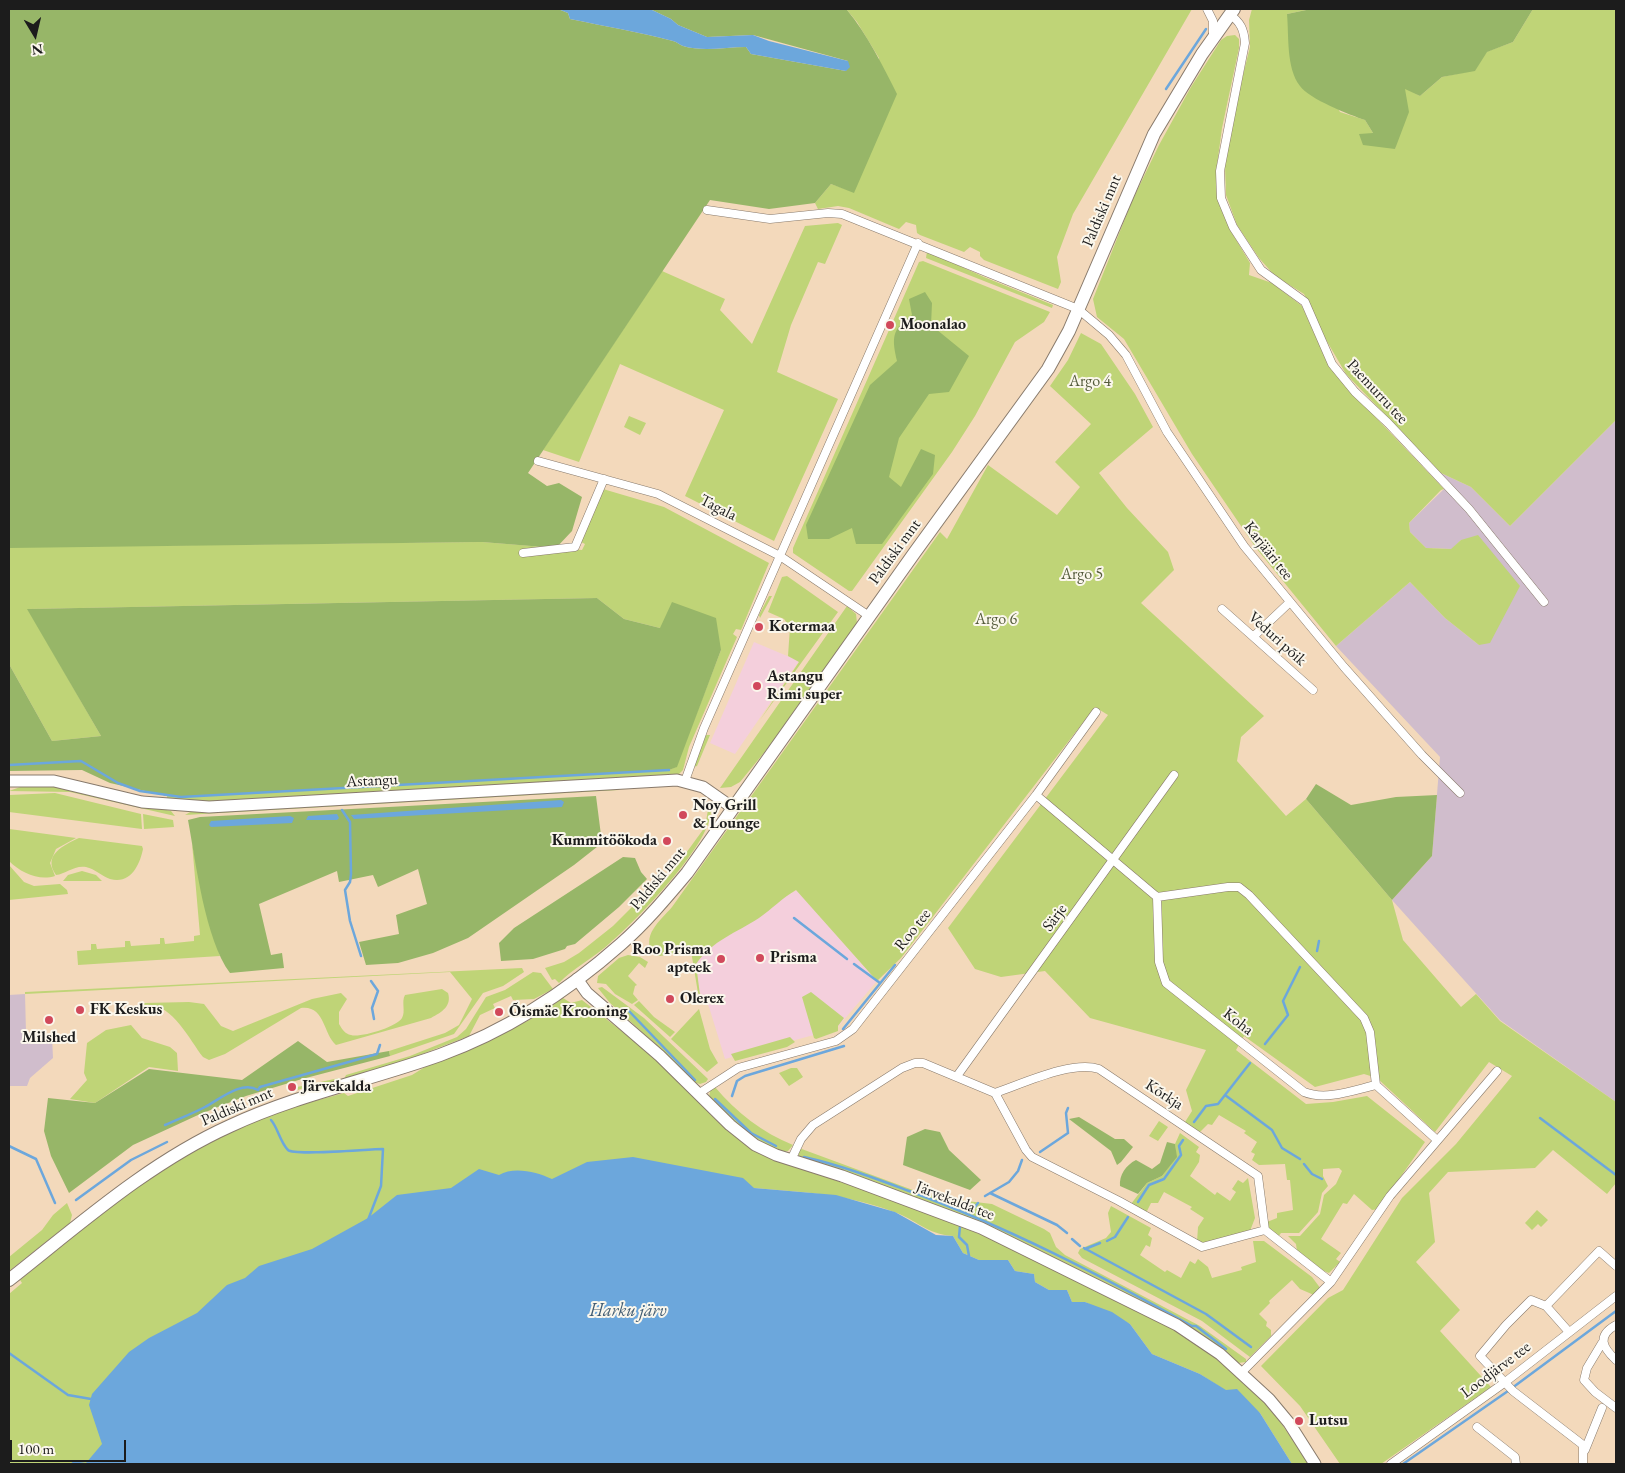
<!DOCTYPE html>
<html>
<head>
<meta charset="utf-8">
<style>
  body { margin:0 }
  #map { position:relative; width:1625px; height:1473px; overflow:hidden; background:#f3d9bb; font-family:"EB Garamond",serif }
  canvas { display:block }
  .frame { position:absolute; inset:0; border:10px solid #1c1c1c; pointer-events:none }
  .north { position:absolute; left:10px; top:10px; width:50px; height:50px; -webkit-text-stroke:4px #fbf7ec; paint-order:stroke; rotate:171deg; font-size:14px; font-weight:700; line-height:20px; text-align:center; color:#1c1c1c }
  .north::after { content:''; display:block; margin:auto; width:18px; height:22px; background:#1c1c1c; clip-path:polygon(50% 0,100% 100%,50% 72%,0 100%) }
  .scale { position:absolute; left:10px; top:1440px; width:116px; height:22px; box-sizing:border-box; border:2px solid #1c1c1c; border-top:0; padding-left:6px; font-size:15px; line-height:18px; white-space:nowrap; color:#1c1c1c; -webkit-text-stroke:4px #fbf7ec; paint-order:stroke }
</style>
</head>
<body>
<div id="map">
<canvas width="1625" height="1473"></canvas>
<div class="frame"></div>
<div class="north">N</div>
<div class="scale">100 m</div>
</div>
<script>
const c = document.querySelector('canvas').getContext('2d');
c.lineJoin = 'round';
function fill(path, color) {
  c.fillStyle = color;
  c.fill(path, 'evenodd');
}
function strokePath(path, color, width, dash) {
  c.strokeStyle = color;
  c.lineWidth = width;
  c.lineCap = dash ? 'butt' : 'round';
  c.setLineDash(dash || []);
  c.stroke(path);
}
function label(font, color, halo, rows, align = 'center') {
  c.font = font + ' "EB Garamond",serif';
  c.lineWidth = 4;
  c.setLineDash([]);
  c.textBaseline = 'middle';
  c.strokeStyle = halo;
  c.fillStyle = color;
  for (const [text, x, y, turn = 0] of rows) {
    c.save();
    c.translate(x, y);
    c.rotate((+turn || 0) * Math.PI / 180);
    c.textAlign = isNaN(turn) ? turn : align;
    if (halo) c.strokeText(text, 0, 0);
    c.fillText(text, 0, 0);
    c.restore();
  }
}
fill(new Path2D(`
  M754,642L799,661L735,754L710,743Z
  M797,890L877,981L836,1029L725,1059L709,1007L699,991L694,946Z`), '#f4cfdc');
fill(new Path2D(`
  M1616,420V1102L1500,1020L1392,900L1432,856L1440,757L1336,646L1410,582L1445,618L1479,645L1461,540L1452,549L1426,548L1410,532L1409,523L1444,489L1441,473L1471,487L1510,526Z
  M25,994L26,1032L43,1031L44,1038L52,1037L53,1058L30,1078L27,1086H9V995Z`), '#d0bdcc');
fill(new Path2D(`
  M848,9H1192L1073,214L1057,257L1061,282L1058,289L984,260L980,256V252L970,247L964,252L920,235L917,233L916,225L906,222L899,229L849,208L838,206L818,209L815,203L831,184L854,192L879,58L857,22L847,10Z
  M1252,9H1311L1287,14L1340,112L1365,120L1373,133L1395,149L1405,88L1420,96L1442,77L1475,70L1486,52L1513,42L1533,9H1616V420L1510,526L1471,487L1441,473L1346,374L1325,338L1304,294L1275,276L1259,258L1237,225L1226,195L1225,166L1237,99L1250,47L1249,20Z
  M1235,35L1239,39V48L1222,128L1216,173L1217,195L1232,233L1250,263L1249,275L1272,283L1302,306L1326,360L1343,383L1444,489L1441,490L1409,523L1410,532L1426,548L1451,549L1461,540L1478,535L1520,586L1490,643L1479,645L1445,618L1410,582L1336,646L1256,548L1192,454L1124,339L1097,317L1093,299L1132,201L1159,145L1191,87L1221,40L1227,36Z
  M838,223L842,225L825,264L818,262L791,325L777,372L838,399L774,541L685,496L724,410L620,364L579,462L543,450L662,271L725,299L720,310L752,344L805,226Z
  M927,251L984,277L1053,305L1052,308L926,258Z
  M923,261L1050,312L1044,322L1015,342L975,416L952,452L852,591H849L793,553V548L919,262Z
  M1081,333L1101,344L1135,394L1153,427L1099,473L1127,508L1168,552L1174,570L1141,603L1264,716L1241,737L1237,761L1286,816L1306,799L1392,900L1403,940L1461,1007L1476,994L1500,1021L1616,1102V1183L1607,1194L1553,1150L1535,1168L1448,1172L1429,1193L1435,1242L1416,1262L1460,1310L1440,1331L1491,1387L1381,1464H1340L1300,1406L1261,1366L1328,1298L1343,1290L1402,1198L1456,1144L1512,1076L1489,1062L1435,1132L1377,1078L1364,1074L1315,1087L1244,1036L1236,1050L1306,1104L1333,1102L1367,1096L1425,1142L1378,1209L1372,1210L1354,1194L1347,1204L1343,1203L1321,1239L1341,1253L1336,1259L1340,1262L1329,1273L1324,1271L1297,1251L1296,1244L1288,1236H1300L1320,1214L1324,1195L1336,1184L1342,1171L1339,1168L1323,1169V1176L1328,1186L1322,1193L1318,1212L1299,1233H1281L1278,1237L1269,1229L1267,1222L1277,1218V1213L1293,1210L1290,1180H1287L1285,1164L1259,1165L1252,1160L1255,1154L1251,1152L1257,1142L1244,1133L1246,1131L1219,1115L1212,1125L1208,1124L1200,1132L1185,1122L1192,1111L1186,1090L1206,1050L1090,1018L1045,971L1001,977L975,969L948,928L1108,715L1095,707L901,958L877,981L796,890C782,898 772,909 759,918C736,933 713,940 696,964L700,995L698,993L691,951L660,956L654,955C640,936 660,921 672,907L940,532L947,539L988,465L1057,515L1080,487L1055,462L1091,424L1050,386L1068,360Z
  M629,416L646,423L640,435L624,427Z
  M603,489L664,507L769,563L741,630L736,629L733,634L737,637L689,747L683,770L679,774L207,802L167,800V796L669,770L676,767L721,650L660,628L624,619L597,598L28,609L101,736L52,741L9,664V547L482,542L582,550L585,544L579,541Z
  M787,576L838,612L760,720L799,662L788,656L790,627L784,619L768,612L782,577Z
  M769,596H772L760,618L759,615Z
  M847,606L856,614L857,623L767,749L740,782L731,787L720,788Z
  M706,735H710L697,766L694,767Z
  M26,785L53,786L171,811L175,816L70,792L9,791Z
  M620,787L619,790L185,815L192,811L232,809Z
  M55,793L141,814L142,829L9,812V795Z
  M709,804C725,831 632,925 610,943C596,956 571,970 559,983L555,979L552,980L545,968L564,962L579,953L613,926L645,894L670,875L705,827Z
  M143,814L173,820L174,827L144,829Z
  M9,829L17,830L76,838L56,849L50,863L55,876C39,881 21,873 9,861Z
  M79,838L142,846L143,849C140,864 131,885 110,879C102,876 95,869 86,867C74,865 66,874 56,875C42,855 64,845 79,838Z
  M192,843L206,911L220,956L78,965L77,951L91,950V944H96L97,949L125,947V941H130L131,946L160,944V938H164L165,944L194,941V936L200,935Z
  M9,865L24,882L34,886L60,884L67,890L68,894L9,900Z
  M82,871L96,875L102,881H63L68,875Z
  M628,955L640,957L648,962L645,968L639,963L628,976L637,985L635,986L633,994L638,1000L632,1004L615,994L606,984L597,983L598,976L619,958Z
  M522,968L524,972L503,986L483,993L454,1034L390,1056L389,1051L445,1033L459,1025L472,999L450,972L25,994V992Z
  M533,972L541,973L553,989L534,999L513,1000L511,996L493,1004L495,1008L480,1015L469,1036L391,1066L344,1079L346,1075L410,1056L457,1037L466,1029L486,997L505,990Z
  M602,987L644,1018L708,1079L706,1082L700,1084L693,1082L663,1051L610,1003L598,988Z
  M442,989L448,993C452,1006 442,1012 431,1018L336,1045C323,1034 325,1005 301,1008L225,1054L209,1060L203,1057C189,1039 171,1001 144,1005V1003L189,1002L204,1004L221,1026L233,1031L312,999L341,993L347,999L339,1012V1024C342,1029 345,1034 351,1035C360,1038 397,1027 402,1018C406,1011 401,1002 405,995Z
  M811,992L844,1018L838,1026V1031L816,1039L814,1038L802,997Z
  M563,998L571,1003L582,1000L657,1059L717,1121L751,1149L782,1163L853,1186L951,1222L1010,1247L1178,1331L1217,1358L1268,1404L1309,1464H1292L1260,1413L1200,1374L1152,1354L1130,1324L1085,1302H1072L1067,1290H1049L1035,1282L1034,1274L1015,1271L1008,1260H979L963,1253L953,1236C926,1234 917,1220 894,1212C847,1194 802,1192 754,1188L124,1464H9V1294L22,1283L20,1280C90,1224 162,1160 246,1124C277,1111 311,1102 344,1093L348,1096L412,1075L425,1067L485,1043L529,1020Z
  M639,1001L654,1017L675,1032L670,1037L634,1005Z
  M699,1009L710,1049L718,1063L707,1072L671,1039Z
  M131,1025L142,1038L170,1047L177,1053L178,1071L149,1067L95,1103L70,1099L87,1080L84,1073L87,1043L106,1030Z
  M790,1037L795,1042L787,1047L735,1061L731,1054Z
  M791,1068H797L803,1077L789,1086L779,1073Z
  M339,1078L341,1080L310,1088L309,1086L298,1090L297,1087Z
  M715,1087C736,1112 763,1133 793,1145L788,1151L782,1152L749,1135L709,1098L710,1091Z
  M1159,1121L1168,1127L1158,1141L1149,1136Z
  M1180,1133L1199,1147L1196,1152L1200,1155L1199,1162L1190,1176L1215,1195L1217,1192L1230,1201L1236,1192L1232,1189L1238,1180L1243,1183L1248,1178L1255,1218L1250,1231L1205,1244L1197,1242L1198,1227L1204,1218L1190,1209L1192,1207L1164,1192L1158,1203H1151L1146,1213L1131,1204L1147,1183L1162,1176L1176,1157L1175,1144Z
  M799,1148L921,1193L950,1199L992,1204L1044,1229L1050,1233L1056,1247L1065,1255L1200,1326L1246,1359V1362L1238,1363L1202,1334L1181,1322L995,1228L930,1203L799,1157Z
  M67,1203L72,1215L70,1223L9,1271V1257L42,1230L53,1215Z
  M1111,1206L1151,1228L1148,1235L1152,1238L1150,1247L1146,1245L1140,1255L1165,1272L1167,1270L1181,1278L1190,1261L1195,1264L1198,1259L1208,1267L1212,1278L1242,1270L1241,1267L1256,1262L1253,1241H1264L1312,1277L1321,1289L1314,1295L1300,1289L1292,1280L1269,1301L1270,1303L1259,1314L1267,1322L1266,1326L1271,1330V1336L1250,1357L1202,1321L1082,1258L1078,1253L1080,1249L1106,1238L1111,1232L1108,1213Z
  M1537,1210L1548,1220L1541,1227L1538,1224L1532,1230L1525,1223Z`), '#bfd477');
fill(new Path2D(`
  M9,9H558L568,13L570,19C604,26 639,32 673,41C677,42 680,45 683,46C703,52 726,47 746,47L751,54L846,71L848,61L753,35L707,37L678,25L671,19L650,9H631H848L847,10C867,34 883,66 897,94L854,193L831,184L815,203L769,209L710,200L528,473L547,486L559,483L582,497L572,531L556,548L482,542L9,548Z
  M1311,9H1533L1513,42L1487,52L1475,71L1442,77L1420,96L1405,89L1409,112L1395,149L1363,145L1359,134L1373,133L1365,120C1350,115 1309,99 1300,86C1286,68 1289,36 1287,14Z
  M925,292L932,303L931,325L969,356L949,392L929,394L899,438L889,477L901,487L921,449L935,455L933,474L882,544H856L852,528L829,539H808L806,525L870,385L897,361C892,339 891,329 912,315L909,299Z
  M597,598L624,619L660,628L672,602L716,618L721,650L677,767L669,770L181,797L167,796L110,783L82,770L9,771V664L52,741L101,736L27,609Z
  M1316,784L1351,805L1396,797L1437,795L1432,856L1392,900L1306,799Z
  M596,796L602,843L574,865L468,938L433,953L398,963L366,965L359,942L399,934L396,915L427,904L418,869L378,887L373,875L339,882L337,871L259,904L271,955L282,953L284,968L230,973C205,939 196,863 188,820L200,817Z
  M623,857L635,858L641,872L647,879L619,907L575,944L567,946L565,949L533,959L501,961L499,943L514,928Z
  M298,1041L327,1062L389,1051L390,1056L302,1079L246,1096L198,1115L133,1145L69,1193L51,1156L44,1131L48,1098L95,1103L149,1069L242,1080Z
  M1079,1117L1115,1139H1124L1133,1147L1121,1162L1117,1165L1111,1151L1069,1119Z
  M925,1129L940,1132L949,1150L981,1180L970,1190L903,1165L907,1137Z
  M1167,1142L1175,1144L1177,1157L1162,1176L1147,1183L1138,1194L1120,1186C1119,1175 1126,1165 1136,1160L1152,1169L1160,1163Z`), '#97b668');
fill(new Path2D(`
  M558,9H650L671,19L678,25L707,37L753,35L769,41L848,61L850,67L846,71L751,54L746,47C726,47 703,52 683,46C680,45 677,42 673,41C639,32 604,26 570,19L568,13Z
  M561,800L564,802L562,807L354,819L351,815Z
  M337,814L339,818L337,820H306L308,816Z
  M290,816L294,818L292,823L211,827L209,825L211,821Z
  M633,1157L743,1178L754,1188L836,1195L895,1212L936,1235L953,1236L963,1253L979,1260H1008L1015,1271L1034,1274L1035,1282L1049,1290H1067L1072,1302H1085L1112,1312L1130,1324L1152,1354L1200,1374L1226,1390L1237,1389L1260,1413L1292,1464H70L74,1461L86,1463L102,1444L89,1405L92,1394L129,1352L149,1338L197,1313L227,1285L245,1278L259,1266L312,1249L368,1218L397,1195L451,1188L479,1169L499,1175C514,1166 537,1172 552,1179L587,1162Z`), '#6ca7dc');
strokePath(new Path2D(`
  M1166,89L1206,29
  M9,765L81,761L118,783L140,791L181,797L669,770
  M342,810L350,822L351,874L350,882L345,890L350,921L361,956
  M794,918L847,959
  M1317,951L1319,941
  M854,964L880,983
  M371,981L378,991L372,1008L374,1019
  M627,1009L695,1080
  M843,1029L895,965
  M1265,1044L1288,1015L1283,1001L1300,967
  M1225,1095L1272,1130L1282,1148L1300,1159
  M732,1096L737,1081L745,1076L844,1046
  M715,1099L751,1133L776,1146
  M1540,1118L1616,1175
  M271,1120C278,1128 280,1142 288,1150C295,1156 368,1149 383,1149L381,1186L368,1220
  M1194,1122L1206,1106L1218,1104L1250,1063
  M165,1125C178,1119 192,1114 205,1107C219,1100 241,1080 258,1090L260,1087L377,1054L380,1045
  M9,1146L36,1159L55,1203
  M1040,1152L1068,1133L1066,1113L1068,1108
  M804,1157C840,1165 874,1178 909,1191C1007,1227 1100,1275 1192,1326H1196L1226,1349
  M1304,1164L1312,1174L1322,1179
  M990,1193L1057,1225L1067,1233
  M985,1196L1009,1182L1018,1171L1022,1160
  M76,1200L131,1160L167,1142
  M1138,1202L1149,1185L1164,1179L1181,1155L1179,1146L1183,1140
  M974,1208L978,1203
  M960,1226L959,1237L967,1245L969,1256
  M1072,1239L1080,1246
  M1107,1241L1115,1237L1128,1217
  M1084,1248L1206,1314L1251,1347
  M1085,1249L1100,1243
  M9,1353L68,1395L91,1399
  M1403,1464L1508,1391L1616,1311`), '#6ca7dc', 2.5);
const street = new Path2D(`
  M1207,9L1213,21V35
  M1229,14C1241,22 1244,30 1245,43L1220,171L1221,198L1233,227L1261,270L1305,302L1332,364L1355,392L1388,423L1469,509L1544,602
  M707,210L770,219L828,213L842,214L1078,309L1109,335L1126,355L1167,432L1244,546L1344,667L1422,755L1460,793
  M538,461L658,494L780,556L869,616
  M523,553L575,547L604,479
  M1222,609L1313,690
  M1254,636L1290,602
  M685,781L704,728L918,243
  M1036,795L1157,897L1228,887H1239L1249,895L1364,1018L1370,1032L1376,1085L1437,1140
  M1157,897L1159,962L1166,983L1304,1092C1326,1101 1354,1090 1376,1085
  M957,1076L1174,775
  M995,1093L1026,1150L1032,1157L1119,1201L1202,1247L1265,1230
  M698,1094L738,1068L825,1044L836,1041L853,1029L1036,795L1096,712
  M791,1160L801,1139L813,1125L902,1068L915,1063H923L995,1093C1022,1084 1072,1060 1099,1069L1258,1176L1265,1230L1331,1282
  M1546,1306L1569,1332
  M1616,1325C1596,1336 1603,1348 1616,1360
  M1602,1343L1587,1368L1584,1380L1595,1392L1616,1408
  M1242,1372L1331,1282L1390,1196L1497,1071
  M1477,1427L1515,1457L1516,1464
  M1585,1450L1602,1408
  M1391,1464L1504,1383L1616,1296
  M1583,1464V1445L1513,1391L1480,1356L1506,1325L1531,1300L1546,1306L1599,1251L1616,1266`);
const secondary = new Path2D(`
  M9,781H54L142,802L209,807L677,780L703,787L733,808
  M577,979L587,993L660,1056L730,1125L755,1145L776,1155L842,1176L981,1228L1177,1325L1220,1354L1269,1399L1289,1423L1315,1464`);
const primary = new Path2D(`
  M9,1280C79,1225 148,1163 230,1126C296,1095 370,1080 440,1055C506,1031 569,990 621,944C645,923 666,898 687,873L915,552L1048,369L1069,331L1154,134L1202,54L1234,9`);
strokePath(street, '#887a6c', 9);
strokePath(secondary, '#887a6c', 13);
strokePath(primary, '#887a6c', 14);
strokePath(street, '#fff', 8);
strokePath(secondary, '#fff', 11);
strokePath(primary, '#fff', 12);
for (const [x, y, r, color] of [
  [890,325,5,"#d1495b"],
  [759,627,5,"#d1495b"],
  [757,686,5,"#d1495b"],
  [683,815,5,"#d1495b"],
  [667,841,5,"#d1495b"],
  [760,958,5,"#d1495b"],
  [721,959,5,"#d1495b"],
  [670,999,5,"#d1495b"],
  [80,1010,5,"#d1495b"],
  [499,1012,5,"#d1495b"],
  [49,1020,5,"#d1495b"],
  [292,1087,5,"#d1495b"],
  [1299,1421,5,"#d1495b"]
]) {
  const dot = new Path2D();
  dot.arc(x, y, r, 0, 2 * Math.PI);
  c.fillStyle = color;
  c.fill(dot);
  strokePath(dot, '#fbf7ec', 2);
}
label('16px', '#1c1c1c', '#fbf7ec', [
  ["Paldiski mnt",1102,211,-67],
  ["Paemurru tee",1377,392,47],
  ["Tagala",718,508,27],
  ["Karjääri tee",1268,551,52],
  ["Paldiski mnt",895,552,-54],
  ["Veduri põik",1277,639,42],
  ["Astangu",372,781,-3],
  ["Paldiski mnt",658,879,-50],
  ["Särje",1055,918,-54],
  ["Roo tee",913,930,-52],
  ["Koha",1238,1022,38],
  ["Kõrkja",1164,1095,33],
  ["Paldiski mnt",237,1107,-23],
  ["Järvekalda tee",955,1201,21],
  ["Loodjärve tee",1496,1370,-37]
]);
label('bold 16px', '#1c1c1c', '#fbf7ec', [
  ["Moonalao",900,325],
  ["Kotermaa",769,627],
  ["Astangu",767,677],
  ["Rimi super",767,695],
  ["Noy Grill",693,806],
  ["& Lounge",693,824],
  ["Kummitöökoda",657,841,"right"],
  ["Roo Prisma",711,950,"right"],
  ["apteek",711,968,"right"],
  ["Prisma",770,958],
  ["Olerex",680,999],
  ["FK Keskus",90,1010],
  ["Õismäe Krooning",509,1012],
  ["Milshed",49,1038,"center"],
  ["Järvekalda",302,1087],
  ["Lutsu",1309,1421]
], 'left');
label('16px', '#555c3c', '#fbf7ec', [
  ["Argo 4",1090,382],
  ["Argo 5",1082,575],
  ["Argo 6",996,620]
]);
label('italic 18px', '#405b72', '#fbf7ec', [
  ["Harku järv",628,1311]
]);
</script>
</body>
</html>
